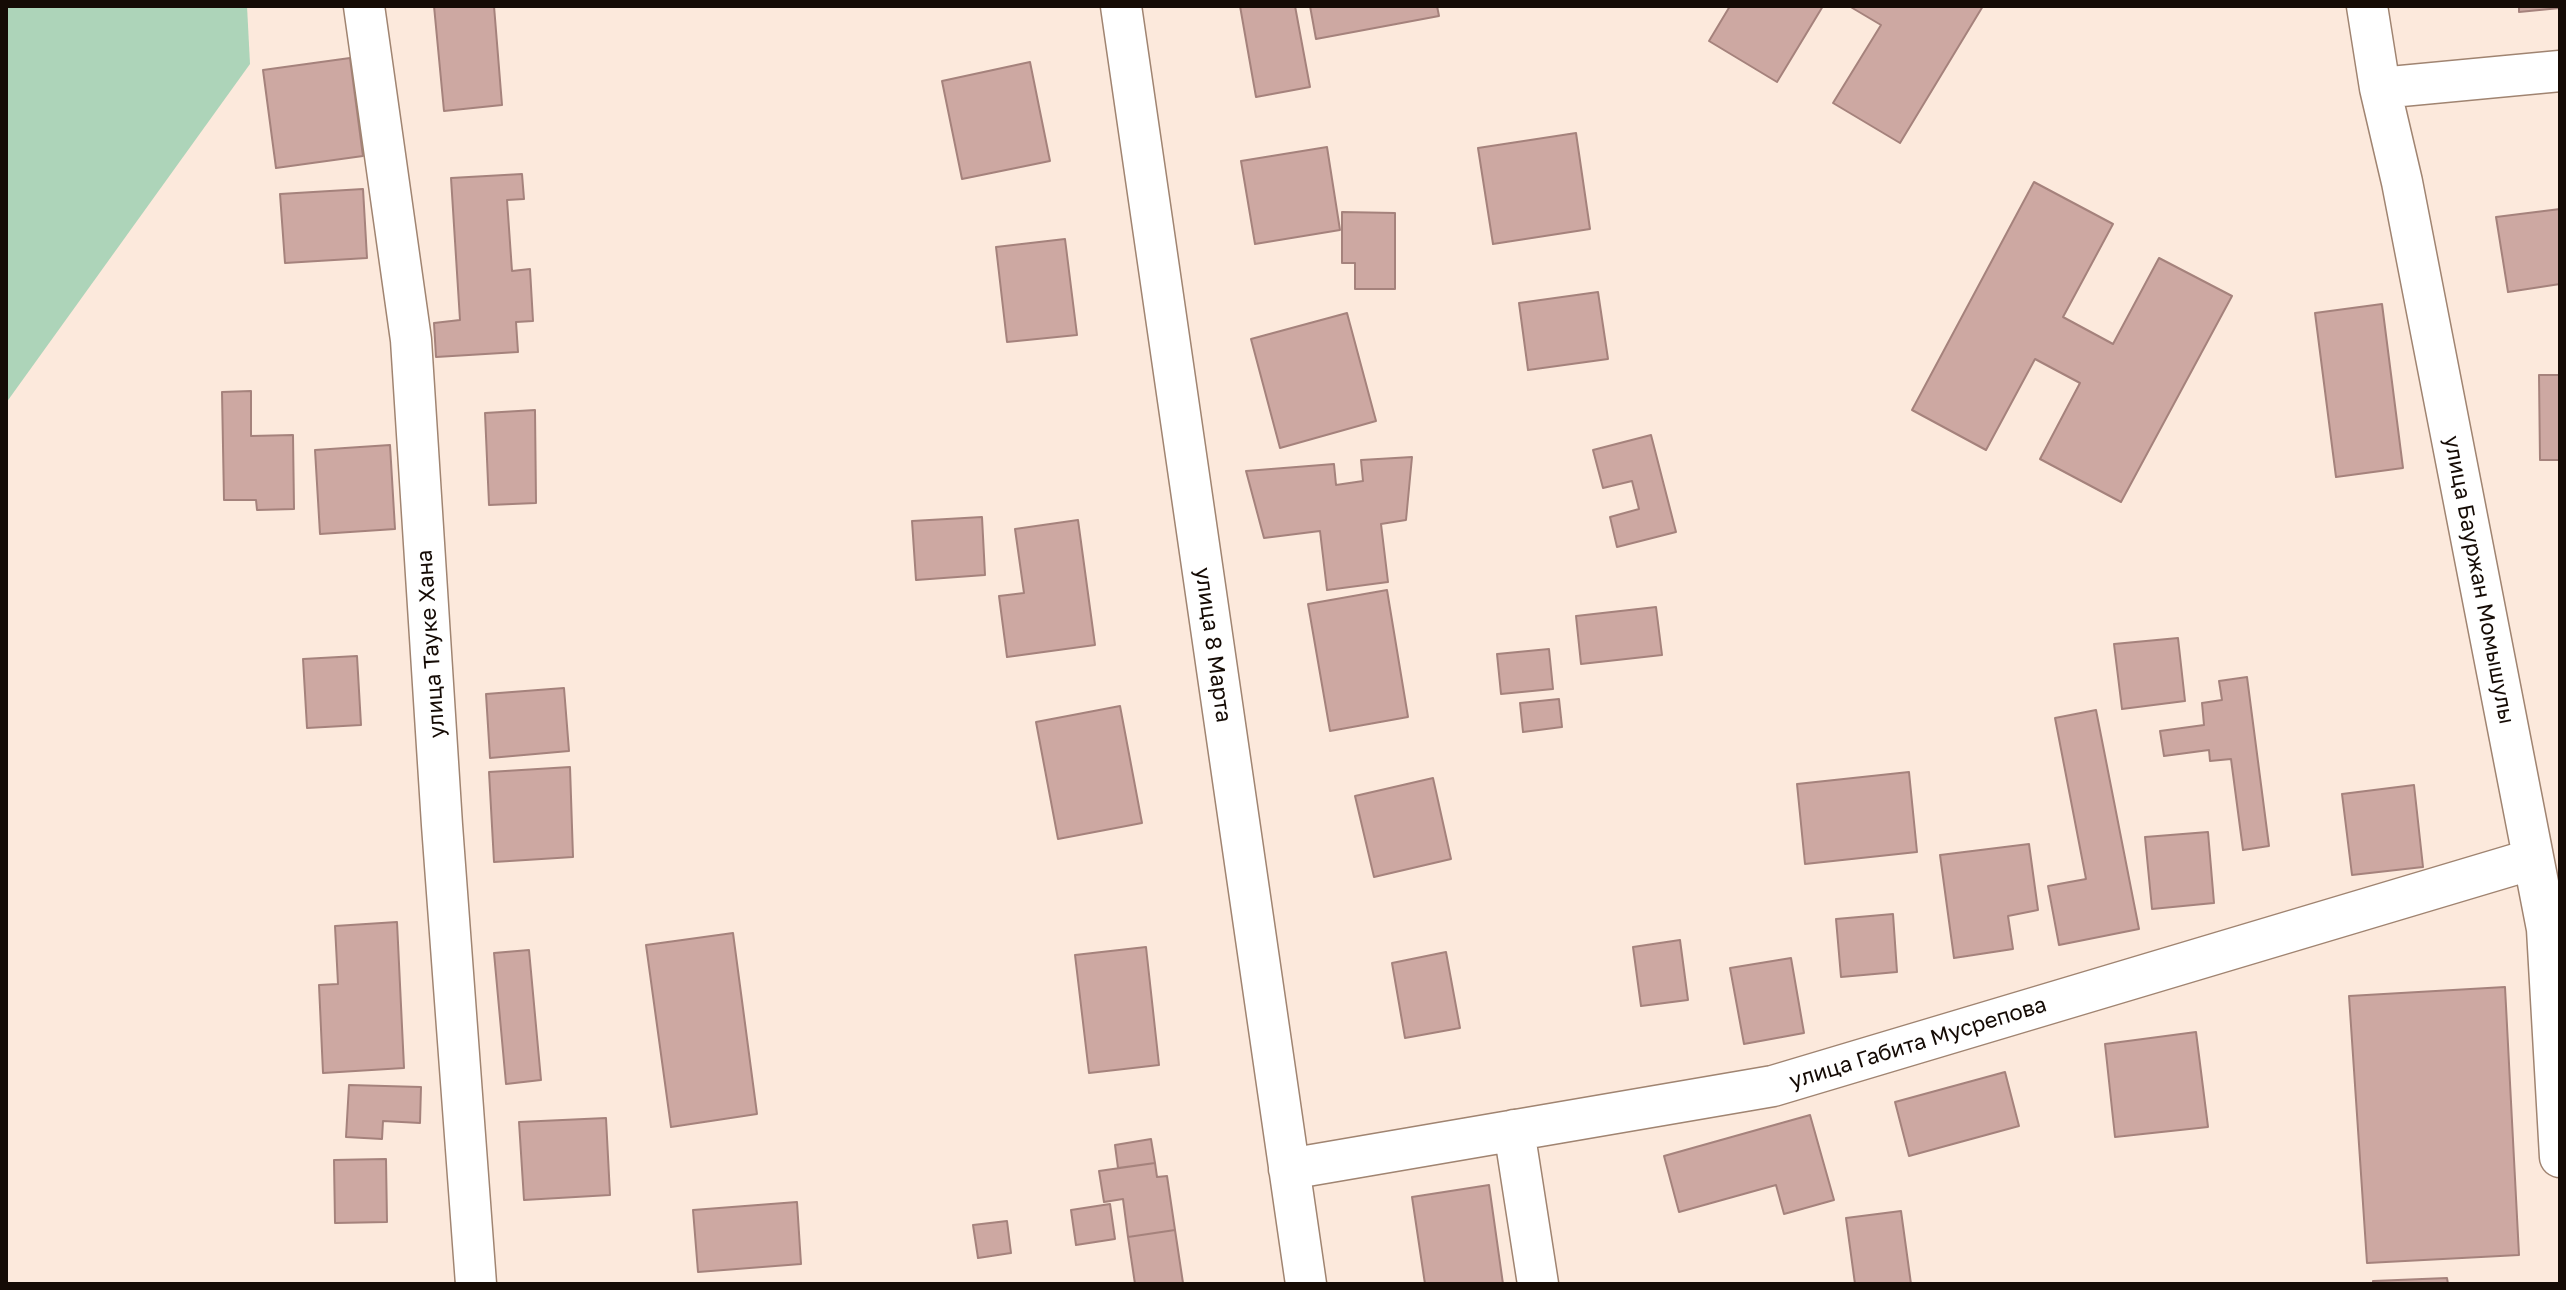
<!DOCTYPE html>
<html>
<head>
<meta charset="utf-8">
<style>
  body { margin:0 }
  #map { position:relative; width:2566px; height:1290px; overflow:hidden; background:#fce9dc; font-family:"Golos Text",sans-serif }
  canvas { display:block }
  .frame { position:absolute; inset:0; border:8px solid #150b05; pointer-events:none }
</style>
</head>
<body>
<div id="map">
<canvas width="2566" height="1290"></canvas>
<div class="frame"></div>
</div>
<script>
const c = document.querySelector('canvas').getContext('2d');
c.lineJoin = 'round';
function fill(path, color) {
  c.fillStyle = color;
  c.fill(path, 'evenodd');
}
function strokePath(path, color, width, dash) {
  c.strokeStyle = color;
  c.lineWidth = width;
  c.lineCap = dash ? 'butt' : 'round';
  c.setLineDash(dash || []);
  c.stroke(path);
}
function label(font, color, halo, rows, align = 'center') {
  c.font = font + ' "Golos Text",sans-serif';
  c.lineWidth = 8;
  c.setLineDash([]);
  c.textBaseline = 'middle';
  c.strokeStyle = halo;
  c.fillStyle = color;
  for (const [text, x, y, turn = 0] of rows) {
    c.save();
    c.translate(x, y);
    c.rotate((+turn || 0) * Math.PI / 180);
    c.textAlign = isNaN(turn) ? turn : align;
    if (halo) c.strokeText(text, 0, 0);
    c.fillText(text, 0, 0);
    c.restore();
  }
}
fill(new Path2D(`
  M6,6H247L250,64L6,403Z`), '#add4b9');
const building = new Path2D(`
  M434,6H494L502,105L444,111Z
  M1240,6H1295L1310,87L1256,97Z
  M1310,6H1437L1439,16L1316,39Z
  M1730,6H1823L1777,82L1709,41Z
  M1849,6H1983L1900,143L1833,103L1881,25Z
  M2519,6H2560V8L2519,12Z
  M350,58L363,156L276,168L263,70Z
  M1030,62L1050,161L962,179L942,81Z
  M1576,133L1590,229L1493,244L1478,148Z
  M1327,147L1340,230L1255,244L1241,161Z
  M522,174L524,199L507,200L512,271L530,269L533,321L516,322L518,352L436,357L434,323L460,320L451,178Z
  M2034,182L2113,224L2063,317L2113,344L2159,258L2232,296L2121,502L2040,459L2080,383L2035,359L1986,450L1912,410Z
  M363,189L367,258L285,263L280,194Z
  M2560,209V284L2508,292L2496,217Z
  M1342,212L1395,213V289H1355V263H1342Z
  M1065,239L1077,335L1007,342L996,247Z
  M1598,292L1608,359L1528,370L1519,303Z
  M2382,304L2403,468L2336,477L2315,313Z
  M1347,313L1376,421L1280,448L1251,339Z
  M2539,375H2560V460H2540Z
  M251,391V436L293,435L294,509L257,510L256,500H224L222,392Z
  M535,410L536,503L489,505L485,413Z
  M1651,435L1676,532L1617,547L1610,517L1639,509L1632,481L1603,488L1593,450Z
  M390,445L395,529L320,534L315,450Z
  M1412,457L1406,520L1381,524L1388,582L1327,590L1320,531L1264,538L1246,471L1334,464L1336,485L1363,481L1361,460Z
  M982,517L985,575L916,580L912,521Z
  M1078,520L1095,645L1007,657L999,596L1024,593L1015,529Z
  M1387,590L1408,717L1330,731L1308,604Z
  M1656,607L1662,655L1581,664L1576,616Z
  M2178,638L2185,701L2122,709L2114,644Z
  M1549,649L1553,689L1501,694L1497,654Z
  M357,656L361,725L307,728L303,659Z
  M2247,677L2269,846L2243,850L2231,759L2210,761L2209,750L2164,756L2160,731L2204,725L2202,703L2222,700L2219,681Z
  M564,688L569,751L490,758L486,694Z
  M1559,699L1562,727L1523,732L1520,703Z
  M1120,706L1142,823L1058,839L1036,722Z
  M2096,710L2139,929L2059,945L2048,886L2086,879L2055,718Z
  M570,767L573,857L494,862L489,772Z
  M1909,772L1917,852L1805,864L1797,784Z
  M1433,778L1451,859L1374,877L1355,796Z
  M2414,785L2423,867L2352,875L2342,794Z
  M2208,832L2214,903L2152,909L2145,837Z
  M2029,844L2038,910L2008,916L2013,949L1954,958L1940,855Z
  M1893,914L1897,972L1841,977L1836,919Z
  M397,922L404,1068L323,1073L319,985L338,984L335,926Z
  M733,933L757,1114L671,1127L646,945Z
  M1680,940L1688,1000L1641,1006L1633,947Z
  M1146,947L1159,1065L1089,1073L1075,955Z
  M529,950L541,1080L506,1084L494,953Z
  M1446,952L1460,1028L1405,1038L1392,963Z
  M1791,958L1804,1033L1744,1044L1730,968Z
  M2505,987L2519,1255L2367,1263L2349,996Z
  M2196,1032L2208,1127L2115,1137L2105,1044Z
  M2005,1072L2019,1126L1909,1156L1895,1102Z
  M349,1085L421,1087L420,1123L383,1121L382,1139L346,1137Z
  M1810,1115L1834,1200L1784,1214L1776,1185L1679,1212L1664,1156Z
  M606,1118L610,1195L524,1200L519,1122Z
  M1151,1139L1155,1163L1118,1168L1115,1145Z
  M386,1159L387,1222L335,1223L334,1160Z
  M1155,1163L1157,1177L1167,1176L1175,1230L1128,1237L1123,1199L1104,1202L1099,1171Z
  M1489,1185L1503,1284H1425L1412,1197Z
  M797,1202L801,1264L698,1272L693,1210Z
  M1110,1204L1115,1239L1076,1245L1071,1210Z
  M1901,1211L1911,1284H1855L1846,1218Z
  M1007,1221L1011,1253L978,1258L973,1225Z
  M1175,1230L1183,1283L1135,1284L1128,1237Z
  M2447,1278L2448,1284H2373V1281Z`);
fill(building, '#cda8a2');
strokePath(building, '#a5827c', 2);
const minor = new Path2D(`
  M364,6L411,340L442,825L476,1284
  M1121,6L1306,1284
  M2367,6L2380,88L2402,182L2547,929L2560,1157
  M2380,88L2560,71
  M1514,1130L1538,1284
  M1289,1169L1773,1086L2533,859`);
strokePath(minor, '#a08471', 43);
strokePath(minor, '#fff', 40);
label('22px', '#150b05', '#fff', [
  ["улица Бауржан Момышулы",2479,580,79],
  ["улица Тауке Хана",431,644,-94],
  ["улица 8 Марта",1213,645,82],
  ["улица Габита Мусрепова",1918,1043,-17]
]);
</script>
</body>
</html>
